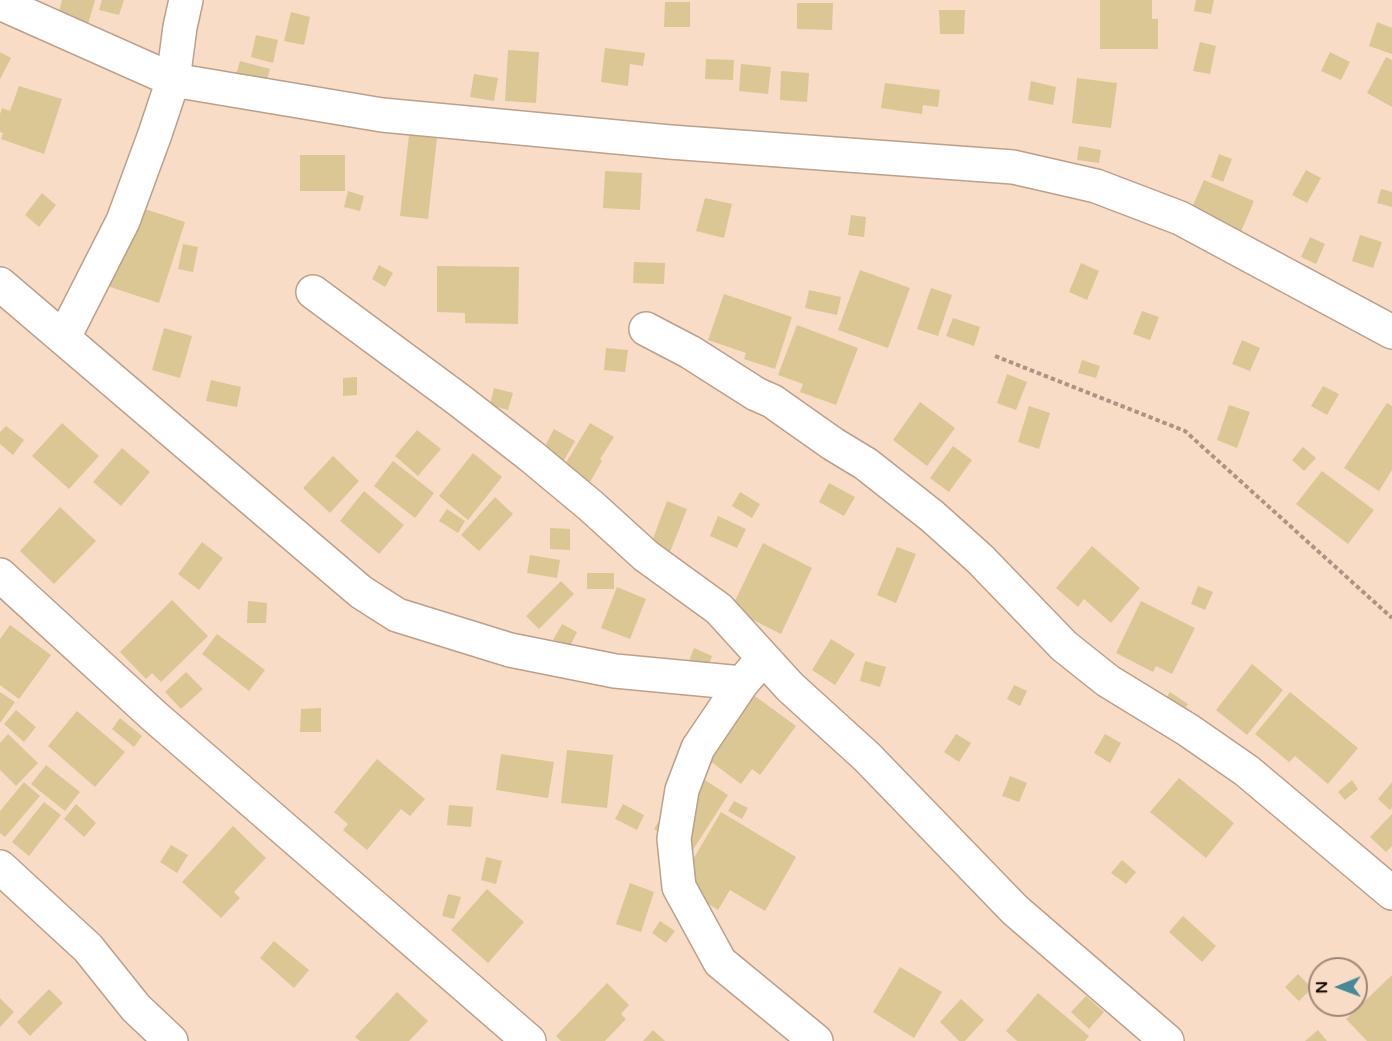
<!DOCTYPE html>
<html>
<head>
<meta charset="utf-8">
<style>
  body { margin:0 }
  #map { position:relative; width:1392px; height:1041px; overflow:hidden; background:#f9dcc6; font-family:"Varela Round",sans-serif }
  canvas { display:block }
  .north { position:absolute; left:1308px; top:957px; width:60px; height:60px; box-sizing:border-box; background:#f9dcc6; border:2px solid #9d8878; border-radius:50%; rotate:269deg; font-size:16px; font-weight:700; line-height:24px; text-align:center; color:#140b04 }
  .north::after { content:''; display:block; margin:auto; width:21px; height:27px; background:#468999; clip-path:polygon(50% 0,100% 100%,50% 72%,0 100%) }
</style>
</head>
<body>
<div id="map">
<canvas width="1392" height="1041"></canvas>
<div class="north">N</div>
</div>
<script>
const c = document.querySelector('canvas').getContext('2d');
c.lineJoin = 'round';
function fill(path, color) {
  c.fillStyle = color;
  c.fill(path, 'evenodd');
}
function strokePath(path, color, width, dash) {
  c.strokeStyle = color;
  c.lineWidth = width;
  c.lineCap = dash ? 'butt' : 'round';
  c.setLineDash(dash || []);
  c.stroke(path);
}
fill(new Path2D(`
  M62,0H95L87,28L57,20Z
  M102,0H124L119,15L99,10Z
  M1100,0H1152V19H1158V49H1100Z
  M1196,0H1214L1211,14L1194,11Z
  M665,2H690V27H664Z
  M797,3H833L832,30L797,29Z
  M939,10H965L964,34H940Z
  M291,12L310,17L304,45L284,41Z
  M1377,22L1392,28V54L1369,46Z
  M256,35L278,40L273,63L251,57Z
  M1200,42L1216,46L1210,74L1193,71Z
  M605,48L645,53L643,66L630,64L628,86L601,82Z
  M508,50L539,52L536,103L505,101Z
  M0,52L11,58L0,79Z
  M1330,52L1350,62L1341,80L1321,71Z
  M1386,57L1392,60V107L1367,93Z
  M706,59L734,60L733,80L705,79Z
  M240,61L270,69L265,86L235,78Z
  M741,64L771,67L768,94L739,91Z
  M781,71L809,73L807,102L780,100Z
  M474,74L498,78L494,101L470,97Z
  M1077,78L1117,83L1111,128L1072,123Z
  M1031,81L1056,87L1053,105L1028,100Z
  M885,83L940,90L938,107L923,105L922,114L881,108Z
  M19,86L62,99L44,154L1,139L3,133L0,132V114L2,108L10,111Z
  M409,135L437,138L428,219L400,216Z
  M1079,146L1101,150L1099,163L1077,160Z
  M1219,154L1232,159L1223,182L1211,177Z
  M300,155H345V191H300Z
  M1306,170L1321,178L1307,203L1292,195Z
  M605,171L642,173L640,210L603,208Z
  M1204,180L1254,201L1240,234L1190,212Z
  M1381,189L1392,192V207L1377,203Z
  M348,191L364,196L360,211L344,207Z
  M42,193L56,205L39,227L25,215Z
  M705,198L732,204L724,238L696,231Z
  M126,203L185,222L159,303L101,284Z
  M851,215L866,217L864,237L848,235Z
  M1360,235L1382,242L1373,268L1352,261Z
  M1310,237L1325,244L1316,264L1301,257Z
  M183,244L198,247L193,272L178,269Z
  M634,262L665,263L664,284L633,283Z
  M1081,263L1099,271L1087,300L1069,292Z
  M379,265L393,273L385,287L372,279Z
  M437,266L519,267L518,324L465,323V313L437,312Z
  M860,270L910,288L888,348L838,330Z
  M931,288L952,295L938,336L917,329Z
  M809,290L841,297L837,315L805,308Z
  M724,294L792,317L775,369L744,359L746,353L708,340Z
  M1142,311L1159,317L1150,340L1133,334Z
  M953,318L980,327L974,346L946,336Z
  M797,325L858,348L836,405L800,392L803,384L778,375Z
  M164,328L192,336L180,378L152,370Z
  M1242,340L1260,348L1250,371L1232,364Z
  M606,348L628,350L625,372L604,370Z
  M1082,360L1100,366L1096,378L1078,373Z
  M1007,374L1027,382L1016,410L997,403Z
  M357,377V395L343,396V378Z
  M211,380L241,387L237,407L206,401Z
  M1323,386L1339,394L1327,415L1311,406Z
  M494,388L513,393L508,410L490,405Z
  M920,402L955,428L927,466L893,440Z
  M1387,403L1392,406V470L1379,491L1344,468Z
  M1229,405L1250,412L1237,448L1217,440Z
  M1029,406L1050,413L1039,449L1018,442Z
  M62,423L99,456L69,489L32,456Z
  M590,423L614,437L600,459L602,461L590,482L564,466Z
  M6,426L24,440L13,455L0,444V432Z
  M554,429L575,441L555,476L535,465Z
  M417,430L441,449L418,476L395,456Z
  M953,446L972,460L949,492L930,478Z
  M1303,447L1316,458L1304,471L1292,460Z
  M122,448L150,472L121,506L93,482Z
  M473,453L502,477L468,520L439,496Z
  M333,456L359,481L330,513L303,488Z
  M393,461L434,493L415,518L374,486Z
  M1322,471L1374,510L1348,544L1296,504Z
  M829,483L855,497L844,516L819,502Z
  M364,491L404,525L379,554L340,521Z
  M740,492L760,504L752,518L732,506Z
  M495,497L513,514L479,551L461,535Z
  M667,501L687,509L670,552L651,544Z
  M60,507L96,541L54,584L20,551Z
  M447,509L465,521L458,533L439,521Z
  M718,516L746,529L737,548L710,536Z
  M550,528L570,529V550L550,549Z
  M202,542L223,558L199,590L178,574Z
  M763,543L812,568L781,634L731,609Z
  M1092,546L1140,588L1111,623L1084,599L1078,607L1056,588Z
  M897,547L916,554L896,603L877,595Z
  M530,555L560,560L557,578L527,573Z
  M587,573H614V589H587Z
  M561,581L574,594L539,629L526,616Z
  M1198,586L1213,592L1205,610L1191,604Z
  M617,587L646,599L630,639L601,628Z
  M172,600L208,636L161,682L152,673L146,679L120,652Z
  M248,601L267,603L266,623H247Z
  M1141,601L1195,628L1172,674L1156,666L1153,672L1116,653Z
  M562,624L577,632L569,648L553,640Z
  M10,625L51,655L19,699L0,685V639Z
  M217,634L265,670L249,691L202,654Z
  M831,639L855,654L835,685L812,670Z
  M694,648L712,656L705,676L686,668Z
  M865,661L886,667L880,687L860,681Z
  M1252,664L1283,690L1247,735L1216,710Z
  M186,672L203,689L181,709L165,692Z
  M1014,685L1027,691L1020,706L1007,699Z
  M0,692L15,702L0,723Z
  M1170,692L1188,704L1178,718L1161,706Z
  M1290,692L1358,748L1328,784L1295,756L1289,762L1255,734Z
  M752,694L796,726L760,775L752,769L741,784L706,758Z
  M321,708V732H300L301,709Z
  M16,710L36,727L24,742L4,724Z
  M77,711L125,752L95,787L48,746Z
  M120,718L142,736L134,747L112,729Z
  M8,734L38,763L16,786L0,770V743Z
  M956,734L971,743L959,762L944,752Z
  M1105,734L1121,743L1110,763L1094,753Z
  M567,750L613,755L607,808L561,803Z
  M501,754L554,762L548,798L496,790Z
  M377,759L425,799L410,816L401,809L367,850L343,830L348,824L334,812Z
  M46,765L80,792L65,811L31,784Z
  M691,771L728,795L691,853L654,829Z
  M1010,776L1027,783L1019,802L1002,796Z
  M1179,778L1234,823L1206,858L1150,812Z
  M1352,780L1358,789L1345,800L1338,792Z
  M24,782L40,796L5,837L0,833V811Z
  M1392,782V808L1390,810L1378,799Z
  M734,801L748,808L742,819L728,811Z
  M44,802L61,815L29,856L12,842Z
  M76,804L96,823L84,837L64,819Z
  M623,804L644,815L637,830L615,819Z
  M449,805L473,807L471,827L447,825Z
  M721,812L796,857L765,911L730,890L718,910L678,885Z
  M1392,814V846L1386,852L1370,837Z
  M233,826L266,858L234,892L240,898L221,918L182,882Z
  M171,845L188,855L177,873L160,862Z
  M486,857L502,861L496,884L481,880Z
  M1122,860L1136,872L1126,884L1111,873Z
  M630,883L654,892L641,932L616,924Z
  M487,889L524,922L488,963L451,930Z
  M448,894L461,897L454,919L442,916Z
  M1183,916L1216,946L1202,962L1169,932Z
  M660,921L675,931L666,943L652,933Z
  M274,941L309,970L294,988L260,958Z
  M900,967L942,992L914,1038L873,1012Z
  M1298,974L1312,988L1299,1001L1285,987Z
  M1392,975V1041H1367L1346,1019Z
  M607,983L629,1005L621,1014L626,1019L605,1041H561L556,1036Z
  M49,989L63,1003L30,1036L17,1022Z
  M397,992L428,1021L409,1041H360L355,1037Z
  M1038,993L1089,1036L1085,1041H1017L1006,1031Z
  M1086,996L1104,1012L1089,1029L1071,1012Z
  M0,998L14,1012L0,1027Z
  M961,999L984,1020L965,1041H959L940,1022Z
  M653,1030L665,1041H643Z
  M1318,1030L1327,1041H1305Z`), '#dac793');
const minor = new Path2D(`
  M0,3L173,80L382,115L670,142L1013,167L1096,186L1180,218L1392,332
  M0,284L361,592L397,615L510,650L615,671L742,683
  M313,292L459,400L531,456L591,506L646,556L719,609L790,687L867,757L1015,910L1167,1041
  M646,329L690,352L756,394L772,401L833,444L866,464L932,516L980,559L1064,646L1108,681L1188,730L1247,771L1392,893
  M64,337L123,221L155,134L173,80L180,27L186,0
  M0,575L154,716L529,1041
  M754,669L742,683L698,748L682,790L674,839L679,887L720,962L816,1041
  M0,867L88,948L136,1008L171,1041`);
strokePath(minor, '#bba08b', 36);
strokePath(new Path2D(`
  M995,356L1185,431L1392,618`), '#ab9484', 4, [4.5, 3]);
strokePath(minor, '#fff', 33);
</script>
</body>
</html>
